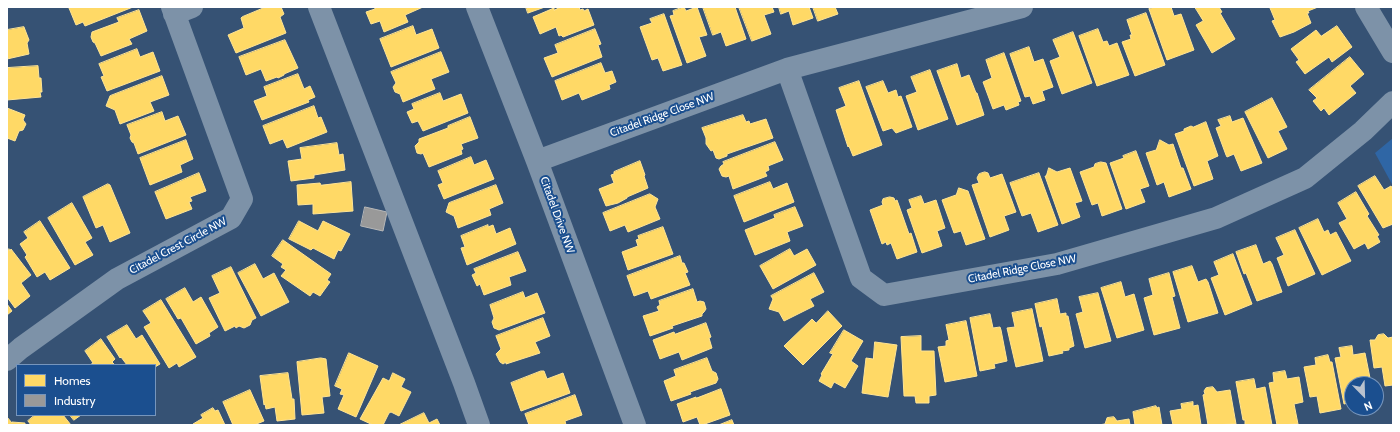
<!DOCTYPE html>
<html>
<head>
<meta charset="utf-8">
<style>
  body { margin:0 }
  #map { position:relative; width:1400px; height:432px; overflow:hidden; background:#365274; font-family:Cabin,sans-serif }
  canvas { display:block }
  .frame { position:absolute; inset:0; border:8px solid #fff; pointer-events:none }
  .legend { position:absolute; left:16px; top:364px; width:140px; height:52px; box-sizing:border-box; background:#1b4f8f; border:1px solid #7695bc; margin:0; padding:5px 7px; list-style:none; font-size:12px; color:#fff }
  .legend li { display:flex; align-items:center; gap:8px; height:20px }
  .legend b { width:20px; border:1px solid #7695bc }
  .north { position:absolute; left:1344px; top:376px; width:40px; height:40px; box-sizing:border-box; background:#1b4f8f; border:1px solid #7695bc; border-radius:50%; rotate:157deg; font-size:11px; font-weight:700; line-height:16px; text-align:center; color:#fff }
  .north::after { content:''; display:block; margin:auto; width:14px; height:18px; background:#b9c2ce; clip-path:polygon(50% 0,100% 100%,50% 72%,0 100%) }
</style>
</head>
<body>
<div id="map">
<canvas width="1400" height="432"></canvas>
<div class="frame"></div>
<ul class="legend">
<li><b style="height:11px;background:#ffd966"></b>Homes</li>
<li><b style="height:11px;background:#999"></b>Industry</li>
</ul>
<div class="north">N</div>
</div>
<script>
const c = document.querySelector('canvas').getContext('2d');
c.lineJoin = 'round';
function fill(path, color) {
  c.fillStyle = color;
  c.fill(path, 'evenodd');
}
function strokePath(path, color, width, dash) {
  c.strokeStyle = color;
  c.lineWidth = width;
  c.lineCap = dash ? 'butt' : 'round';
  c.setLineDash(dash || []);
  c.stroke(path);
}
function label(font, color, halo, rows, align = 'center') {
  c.font = font + ' Cabin,sans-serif';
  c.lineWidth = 4;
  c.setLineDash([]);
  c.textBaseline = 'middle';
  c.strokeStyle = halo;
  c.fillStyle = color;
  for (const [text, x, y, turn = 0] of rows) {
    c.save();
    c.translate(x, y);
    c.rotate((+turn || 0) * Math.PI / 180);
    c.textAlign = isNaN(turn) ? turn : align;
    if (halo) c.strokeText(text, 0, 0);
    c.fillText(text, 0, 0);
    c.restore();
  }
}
fill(new Path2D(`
  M1393,138V186L1375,153Z`), '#2f66a5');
const homes = new Path2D(`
  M70,7H133L85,26L83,22L76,25L69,8Z
  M266,7H281L284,14L280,17L286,33L236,53L228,35L244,28L241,18L242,17Z
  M374,7H423L405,15L408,22L384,32L380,21L371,24L366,12L375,9Z
  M526,7H545L528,13Z
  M561,7H579L580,10L583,9L584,11L588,9L594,25L563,37L561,35L559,36L556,27L540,34L533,17L554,8V10Z
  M684,7L686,11L697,7L707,35L699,37L706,56L687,63L670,16L674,15L673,11Z
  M703,7H735L746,39L726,46L721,32L713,35Z
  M739,7H772L774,12L764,15L771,34L752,41Z
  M779,7H809L813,18L793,25L789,11L781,14Z
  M813,7H835L838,14L818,21Z
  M1155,7H1171L1174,16L1181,14L1194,50L1167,60L1149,9Z
  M1195,7H1219L1222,12L1220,13L1235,39L1212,53L1196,25L1203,21Z
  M1272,7H1318L1308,11L1309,13H1307L1311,23L1294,32L1280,37L1272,21L1275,20L1270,8Z
  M139,10L147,31L129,39L132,44L101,56L95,43L93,42L91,37L92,32L119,22L117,18Z
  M1146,13L1165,65L1135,76L1122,42L1131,39L1130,35H1132L1127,20Z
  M664,14L682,65L663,71L658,58L652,60L640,27L652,23L650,19Z
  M413,26L416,35L432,29L439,48L391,67L380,39Z
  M1337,26L1352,47L1332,62L1329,57L1305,74L1296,62L1299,60L1291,49L1316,30L1321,36Z
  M24,27L29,40L27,43L29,54L7,59V30Z
  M595,29L601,44L598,45L602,57L552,77L544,58L558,53L555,45Z
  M1098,29L1103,42L1107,41L1109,46L1117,43L1129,75L1097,86L1079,36Z
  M1073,32L1092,83L1062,94L1050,61L1060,57L1053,40Z
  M285,40L298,68L284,74V75L278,78L277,77L266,81L261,69L246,75L239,57Z
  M1029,47L1034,62L1043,59L1053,87L1042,91L1045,100L1033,104L1030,96L1025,97L1010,54Z
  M137,49L140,57L153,52L160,71L107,91L101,77L104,76L99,64Z
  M441,52L449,72L431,79L435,89L403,102L400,94L395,92L393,87L396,83L391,72Z
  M1004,53L1021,101L1018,102L1019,105L1006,110L1004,105L993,109L983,82L992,78L986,60Z
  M1350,57L1364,74L1350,86L1356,93L1329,115L1324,108L1321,111L1313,101L1317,98L1309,90Z
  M601,63L605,73L612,71L616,82L609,85L610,89L582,100L579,93L562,100L555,81Z
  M957,64L961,78L969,75L976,93H977L984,115L957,125L937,71Z
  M38,66L39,78H41L42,92H40L41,97L7,100V68Z
  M930,70L948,119L918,130L906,96L917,92L911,77Z
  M298,74L304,89L310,86L315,97L308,100L309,102L262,120L254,101L267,96L264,87Z
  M162,76L169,95L150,102L154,111L120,124L115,110L106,106L110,96Z
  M859,81L882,145L853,156L849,146L848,147L836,110L846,106L839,88Z
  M883,81L888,93L896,90L898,97L901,96L912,127L896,133L892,128L883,131L866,87Z
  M440,93L443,101L461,94L468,113L423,131L418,121L412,123L407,112L414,109L412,104Z
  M1272,98L1287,127L1278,131L1287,149L1268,158L1245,112Z
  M314,106L318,118L321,117L327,132L287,148L283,139L270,144L263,126Z
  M7,108L25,115L23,120L26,124L23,130L19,131L15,141L7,138Z
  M162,112L165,121L178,116L186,135L138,154L134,143L132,142L130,138L131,135L127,125Z
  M743,115L746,122L749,121L750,124L766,119L773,138L727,154V156L719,159L716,158L713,150L711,151L706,144V138L702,128Z
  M1230,116L1232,122L1243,118L1262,163L1241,171L1234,154L1227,157L1226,155L1216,128L1221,126L1218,120Z
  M470,117L478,138L461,144L463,149L461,150L462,154L429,167L423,153L421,154L417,153L415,146L419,142V139L448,128V126Z
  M1206,122L1218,156L1207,161L1213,179L1194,186L1175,134L1184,131V129L1191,126L1193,127Z
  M186,140L193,159L180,165L182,172L150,185L140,158Z
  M1160,140L1169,145L1173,144L1181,168H1183L1191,189L1169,197L1164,182L1157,185L1146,153L1156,150Z
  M775,142L783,160L768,166L769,170L765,172L767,176L733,189L729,176L726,177L722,176L719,169L721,166L724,164L723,162Z
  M337,143L339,155L343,154L345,170L314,175V178L291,181L288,161L302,159L300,148Z
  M1136,151L1149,186L1140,189L1145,202L1126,209L1110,163L1124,158L1123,156Z
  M471,157L474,165L486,160L494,179L444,199L438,185L443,183L438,171Z
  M640,161L645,175L644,176L648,188L627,197V198L618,203L606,206L599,189L614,183L611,175L614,174V172Z
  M1101,162L1106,163L1122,209L1102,216L1098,203L1092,205L1080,172L1094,167L1095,164Z
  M1049,168L1057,172L1070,168L1082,201L1075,203L1080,217L1062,224L1045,176H1046Z
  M985,172L988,173L990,178L1002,174L1016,212L1004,216L1009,230L990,237L972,185L979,183L977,178L979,174Z
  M199,173L206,191L190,197L192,201L189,202L192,209L166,219L155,192Z
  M1039,173L1058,225L1038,232L1031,213L1022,216L1010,183Z
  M1375,176L1384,190L1391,186L1393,189V224L1383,228L1358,186Z
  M351,182L353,211L313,214V204L298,205L297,185L320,183L321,185Z
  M770,182L773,189L787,183L794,202L744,222L734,196Z
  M108,184L110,185L130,233L110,242L103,225L96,228L83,197Z
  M496,185L503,203L489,209L491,215L458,228L454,216L446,212L449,203Z
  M959,188L968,191L985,239L966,245L961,231L954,233L942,200L956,195Z
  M1356,192L1369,214L1367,216L1379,235L1377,236L1380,242L1368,249L1365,243L1354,249L1339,223L1347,219L1338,203Z
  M650,194L658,199L655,207L660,219L628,232L625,225L610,231L603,213Z
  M921,196L924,204L936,200L945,228L937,231L942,246L922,253L907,210L912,208L909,200Z
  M890,197L894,198L895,201L897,200L909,234L911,233L917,252L897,259L891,243L887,245L886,242L882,244L870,210L883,205L882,202L883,199Z
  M72,203L92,238L85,242L93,255L75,265L48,218Z
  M795,207L803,226L787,232L790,241L755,255L745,230L775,218L774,215Z
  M1318,219L1324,232L1328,230L1330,235L1336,232L1351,261L1322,275L1299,228Z
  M40,221L70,268L50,280L45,272L37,277L25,257L27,255L20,244L28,238L24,232Z
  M299,221L318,231L323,221L350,234L341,251L338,250L334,259L313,248L311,250L289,239Z
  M488,225V227L493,225L496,234L510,228L516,244L467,265L461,248L465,247L461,236Z
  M663,227L673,254L628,270L622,252L638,246L636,240L639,239L638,236Z
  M1295,230L1315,274L1288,286L1277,258L1284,255L1276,238Z
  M283,240L331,274L327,280L330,282L320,296L313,292L310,296L281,276L286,270L281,267L283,264L272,256Z
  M1256,245L1263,264L1270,261L1272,264L1282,292L1257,301L1246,273L1244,274L1236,252Z
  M9,249L10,251L11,249L31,275L21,283L30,296L15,308L7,297V251Z
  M790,249L794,256L807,249L816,265L773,289L760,266Z
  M518,252L526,271L509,277L511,285L484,295L480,284L477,286L472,275L476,273L474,269Z
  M1233,254L1252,304L1225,315L1211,278L1219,275L1214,262Z
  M680,256L682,263H684L688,272L685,273L690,285L651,299L648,291L634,296L627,276Z
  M255,264L263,279L274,273L289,302L261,316L238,273Z
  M1192,266L1198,282L1206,279L1208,282L1218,313L1188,322L1173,272Z
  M231,267L256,318L252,320L250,325L244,328L239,326L236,328L235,326L225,331L209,298L220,293L212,276Z
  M814,273L824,292L810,299L814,306L784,321L779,312L769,309L773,299L771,296Z
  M1169,273L1175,296L1172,297L1180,328L1154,335L1144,298L1153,295L1149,279Z
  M1121,282L1125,297L1134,294L1144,330L1117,338L1101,288Z
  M185,288L193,302L201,297L218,327L209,333L210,336L196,344L181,318L178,319L166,299Z
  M693,289L697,302L700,301L704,302L706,309L704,312L702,314V316L672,326L673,328L650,336L643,316L659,311L657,307L660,305L659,301Z
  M523,292L525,298L537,293L545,313L499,330L494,328L492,322L494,318L490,305Z
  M1098,293L1111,341L1085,348L1076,314L1083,312L1079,297Z
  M1057,299L1060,314L1066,313V316H1068L1074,346L1069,348V350L1062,351L1063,353L1049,356L1042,326L1040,327L1035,304Z
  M161,300L196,357L179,367L177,363L169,368L144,327L151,323L143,311Z
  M7,304L12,311L7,315Z
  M1032,309L1043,361L1016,367L1007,328L1015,327L1012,313Z
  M828,311L842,326L803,365L784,346L812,319L816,323Z
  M990,314L993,328L1000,327L1001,330L1007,361L994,364L995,368L980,371L970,318Z
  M543,318L550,336L535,342L540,353L506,364V362L503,364L500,362L496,354L501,349L496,336Z
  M966,321L977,376L945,382L938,347L946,346V341L949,340L946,325Z
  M706,323L711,337L709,338L712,348L682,360L679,352L660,359L653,340L674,332L675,334Z
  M127,325L136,339L142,335L160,364L155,367V365H127L121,357L120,358L107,337Z
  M844,330L863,341L851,361L858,366L845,388L834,382L831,388L819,381L822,375L821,374L833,354L830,353Z
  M1384,334L1388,338L1393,337V385L1385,386L1382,367L1374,368L1370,340H1375L1378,335Z
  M921,336V351H934L936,395L929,396V403H916L915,396H904L901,337Z
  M101,339L115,359L112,362L115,365H90L93,363L85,351Z
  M875,342L897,345L888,397L862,393L866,358L873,359Z
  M1352,346L1353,355L1365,353L1370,378L1361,380L1362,384H1352V402L1344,404L1335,358L1341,357L1339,348Z
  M349,353L378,366L356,417L338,409L344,395L340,394L342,389L335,386Z
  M1328,355L1330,362H1332L1341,409L1320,413L1317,396L1310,397L1304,367L1316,365L1315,358Z
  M321,358L326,359L330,396L322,397L324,413L302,415L297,362Z
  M707,358L712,371L716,373L718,379L716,383L690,392L691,394L671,401L664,381L676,376L674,370Z
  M541,371H544L547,379L563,373L570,393L521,411L511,383Z
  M1285,371L1287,379L1299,377L1303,402L1294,404L1298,424L1277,425L1269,383L1274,382L1273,373Z
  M288,373L292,399H294L295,419L277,421L275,407L266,409L265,404L264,405L260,376Z
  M393,373L405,379L401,387L411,392L399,416L391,412L389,413L383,425H373L360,419L383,378L389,381Z
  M1254,379L1256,389L1265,387L1272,425H1245V420H1243L1236,382Z
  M1213,387L1217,392L1230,390L1236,424L1208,425L1203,395L1205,394L1204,391L1206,388Z
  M721,389L730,415L702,425H700L697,417L683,422L677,404L696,397V398Z
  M250,390L264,421L254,425H233L223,402Z
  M575,395L582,415L565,421L566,425H529L525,414Z
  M1193,402V406L1198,405L1201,425H1173L1170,411L1182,409L1181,404Z
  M1156,406L1157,408L1159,407L1162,425H1135L1133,412Z
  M213,408L215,411L218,410L225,425H193V424L203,418L201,415Z
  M424,413L429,423L437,419L440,425H399Z
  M35,415H63L71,425H31L28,421Z
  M70,415H81L74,420Z
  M7,417L12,423V422L25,423V425H7Z
  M1114,417L1117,421L1129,419L1130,425H1098L1105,424L1107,418Z
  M732,420L734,425H719Z`);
fill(homes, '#ffd966');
strokePath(homes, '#ffe494', 1);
const industry = new Path2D(`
  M365,207L387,212L383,231L361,226Z`);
fill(industry, '#999');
strokePath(industry, '#b8b8b8', 1);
strokePath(new Path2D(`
  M319,7L464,383L479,425
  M477,7L537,161L635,425
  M1366,7L1393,52
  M174,14L192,7
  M787,69L861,278L884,295L1057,264L1216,218L1305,178L1363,131L1393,102
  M537,161L787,69L1022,7
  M7,360L21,348L117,279L231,218L242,199L172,7`), '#7d92a8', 22);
label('11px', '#fff', '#1b4f8f', [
  ["Citadel Ridge Close NW",662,115,-20],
  ["Citadel Drive NW",557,215,70],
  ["Citadel Crest Circle NW",178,246,-28],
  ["Citadel Ridge Close NW",1022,269,-11]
]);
</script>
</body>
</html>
